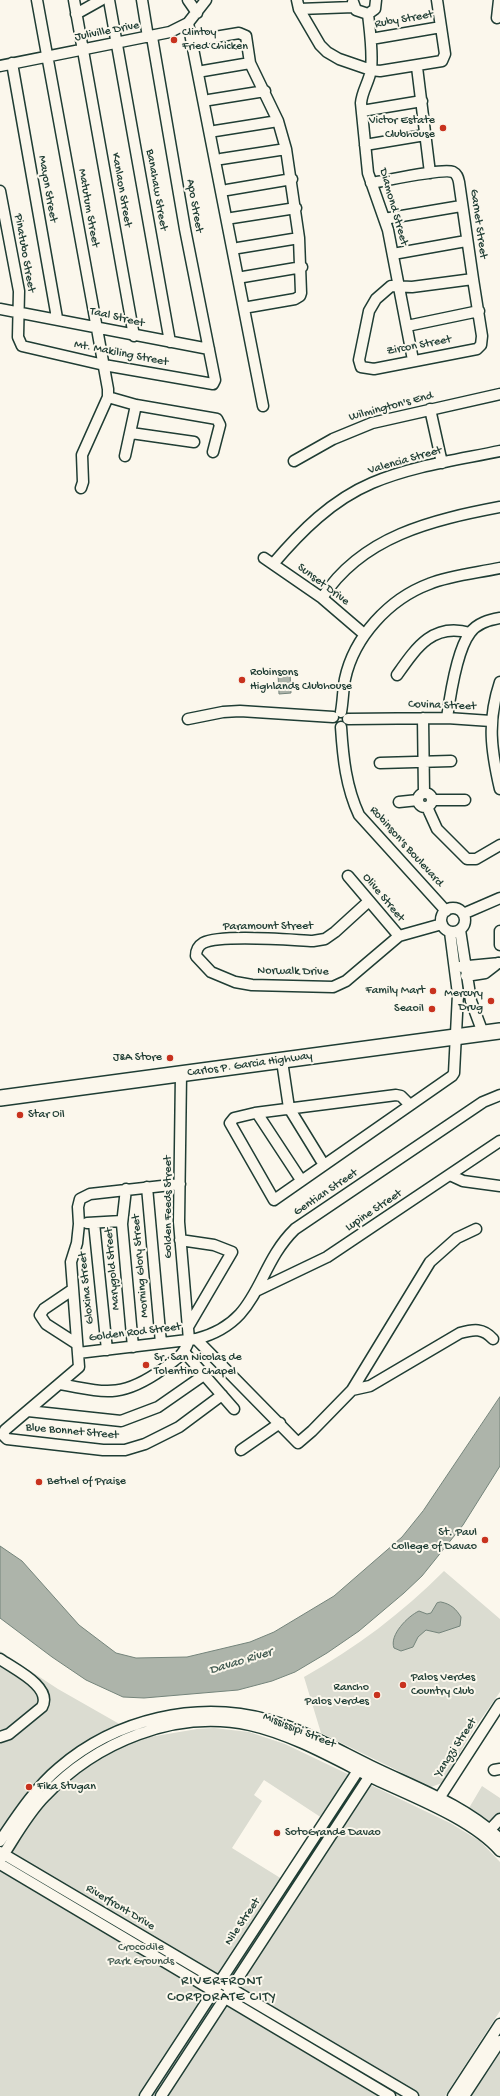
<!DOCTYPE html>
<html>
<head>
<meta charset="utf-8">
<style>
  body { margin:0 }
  canvas { display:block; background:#fbf7ec }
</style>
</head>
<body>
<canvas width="500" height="2096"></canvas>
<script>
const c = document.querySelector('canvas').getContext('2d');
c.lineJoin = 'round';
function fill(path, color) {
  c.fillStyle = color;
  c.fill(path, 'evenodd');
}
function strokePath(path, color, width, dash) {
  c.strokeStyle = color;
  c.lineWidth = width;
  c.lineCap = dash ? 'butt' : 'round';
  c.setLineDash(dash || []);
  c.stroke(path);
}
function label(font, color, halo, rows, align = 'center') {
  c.font = font + ' "Gochi Hand",sans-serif';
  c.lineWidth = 4;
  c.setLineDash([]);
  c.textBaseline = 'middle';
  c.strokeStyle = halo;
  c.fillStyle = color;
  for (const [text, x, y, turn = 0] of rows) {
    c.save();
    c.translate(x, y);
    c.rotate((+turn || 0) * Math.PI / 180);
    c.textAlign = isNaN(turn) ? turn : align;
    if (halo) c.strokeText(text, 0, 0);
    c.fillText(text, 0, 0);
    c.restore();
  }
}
fill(new Path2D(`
  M444,1571L500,1619V1692L474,1729L442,1783L431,1787L321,1733L304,1677C356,1648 402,1613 444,1571Z
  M0,1651L58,1689L144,1738L197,1729L214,1728L249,1732L285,1744L450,1823L480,1841L500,1862V2011L445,2096H0ZM264,1780L322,1818L282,1879L232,1848L262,1801L254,1795Z
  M482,1786L500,1798V1829L469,1808Z
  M500,2050V2096H470Z`), '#dbdcd1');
const water = new Path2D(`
  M290,673L291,693L279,694L278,674Z
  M500,1397V1466L463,1525L422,1576L404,1593L359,1631L327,1653L295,1672L272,1681L238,1690L144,1698L123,1697L86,1680L52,1657L0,1618V1546L22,1561L79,1625L116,1653L136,1658L187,1657L250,1642L274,1632L334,1596L402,1537L423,1511Z
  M441,1602C451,1604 456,1609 461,1617L460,1626L439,1633L426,1630L418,1637L413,1647L401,1651L394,1648C389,1635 408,1616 419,1611L427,1614L431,1613L437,1603Z`);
fill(water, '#adb4aa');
strokePath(water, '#74847b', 1);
const minor = new Path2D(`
  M37,0L108,389V397L82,455L83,482L81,488
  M74,0L134,336
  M109,0L170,342
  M142,0L148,37
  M188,0L197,13
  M297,0L299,9L320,45L327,52L339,59L371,70L380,71L442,61L445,54L437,0
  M353,2L356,10L368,14L375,9L376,0
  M299,9L354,7
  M76,14L101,0
  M368,14C370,32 373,52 371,70C369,82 362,91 361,103L368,173L388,230L413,360
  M497,18L499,0
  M188,23L263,406
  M371,39L441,27
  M197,40L239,33L246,36L250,63L278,121L286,149L299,238L301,293L300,296L295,299L249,307
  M12,63L57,318
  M0,66L170,32L188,23L206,0
  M417,67L430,173
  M203,71L250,63
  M209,100L265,91
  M362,111L422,101
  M215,131L278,121
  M365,145L425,135
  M221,159L286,149
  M371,183C385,181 443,168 453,172C457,174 458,177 459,182L473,279
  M227,190L292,179
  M0,191L19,291L18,337L22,346L104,365L213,384L215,380L185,229L152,37
  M232,218L296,208
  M384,219L461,206
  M238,248L299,238
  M393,254L466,241
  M243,277L302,267
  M473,279L482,336L481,345L477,349L374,369L361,367L359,360L369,311L376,299L391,286L412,287Z
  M0,309L209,349
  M407,326L479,311
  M108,397L136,405L217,419L220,425L213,452
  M430,409L442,463
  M131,433L194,442
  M125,456L136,405
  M294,461L333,439L372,423L500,394
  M264,558L322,598L364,634
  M273,564C301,531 332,500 372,483C412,466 457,460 500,451
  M322,598C362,536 432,520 500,507
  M397,675C416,648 433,622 470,633
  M500,682C487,721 491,750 500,789
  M341,712C343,701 343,689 345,679C354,637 389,599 429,584C451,575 477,573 500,568
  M423,718L424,793
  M447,718C450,696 457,650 470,633C477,623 489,620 500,618
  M188,719L223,712L240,711L333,717
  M348,719L447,718L491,721
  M341,727C343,758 346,787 359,815L446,911
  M380,763L451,761
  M418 800a7 7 0 1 1 14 0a7 7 0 1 1-14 0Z
  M432,800H465
  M399,802L418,800
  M427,807L437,829L467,859H476L500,845
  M348,876L399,936
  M369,901L335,932L325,939L313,941C290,940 221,934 203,943C198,946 196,951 196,956L211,972L235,982L252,985L333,987L346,981L399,936L442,924
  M441 920a12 12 0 1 1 24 0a12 12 0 1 1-24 0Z
  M463,914L500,898
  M460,930L471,1001L483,1033
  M500,931V945
  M458,967L500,963
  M466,976L485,973L498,963
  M282,1061L289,1108L324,1165
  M410,1105L401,1096L396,1095L255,1113L234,1118L230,1123L274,1200L452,1076L454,1073L458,994L450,932
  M257,1113L301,1180
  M450,1175L463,1181L500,1186
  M180,1184L90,1194L80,1199L78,1207L79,1224L77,1243L71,1262L79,1367L5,1430L3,1435L7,1439L103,1450H125L145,1444L179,1427L222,1395
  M147,1187L161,1343
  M126,1189L122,1224L133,1347
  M87,1223L122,1221
  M94,1223L107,1350
  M180,1240L214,1245L232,1252L188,1327
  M72,1290L44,1309L40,1315L46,1324L77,1344
  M256,1291L327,1257L500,1141
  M196,1339L298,1443L312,1431L352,1390L430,1262L457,1238L476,1229
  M78,1353L196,1339C262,1322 254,1269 295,1229L483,1102L500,1095
  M185,1353L234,1409
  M60,1384C107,1393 122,1398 163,1369C177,1358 183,1357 189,1340L179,1222L181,1074
  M352,1390L370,1386L460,1333C474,1329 483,1328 493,1339
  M28,1411L121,1421L158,1407L204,1375
  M241,1450L280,1423
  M0,1659C14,1669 53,1687 42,1707L9,1734L0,1737
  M494,1770L500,1769
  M436,1803L500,1704
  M485,1835L500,1819
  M0,1841C17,1816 35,1788 59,1768C116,1719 197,1700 269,1720C304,1730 338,1750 371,1766C414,1787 465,1805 500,1839
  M0,1852L413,2096
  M0,1860C14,1839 27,1814 45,1796C96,1742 175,1709 250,1725C294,1735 335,1759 375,1779C413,1797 472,1819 500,1851
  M0,1864L390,2096
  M145,2096L361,1766
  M161,2096L373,1771
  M453,2096L500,2024
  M464,2096L500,2041`);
const highway = new Path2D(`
  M0,1098L500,1031`);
strokePath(minor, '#1f3d34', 13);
strokePath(highway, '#1f3d34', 18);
strokePath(minor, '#fbf7ec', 10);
strokePath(highway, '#fbf7ec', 15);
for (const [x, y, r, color] of [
  [174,40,4,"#c8321e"],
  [443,128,4,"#c8321e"],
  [242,680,4,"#c8321e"],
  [433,991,4,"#c8321e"],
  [491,1001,4,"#c8321e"],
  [432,1009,4,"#c8321e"],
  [170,1058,4,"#c8321e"],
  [20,1115,4,"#c8321e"],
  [146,1365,4,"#c8321e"],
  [39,1482,4,"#c8321e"],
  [485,1540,4,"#c8321e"],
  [403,1685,4,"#c8321e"],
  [377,1695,4,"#c8321e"],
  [29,1787,4,"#c8321e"],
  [277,1833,4,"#c8321e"]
]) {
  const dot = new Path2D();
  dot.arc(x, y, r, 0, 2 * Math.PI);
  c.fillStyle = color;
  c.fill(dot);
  strokePath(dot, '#fbf7ec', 1.5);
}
label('12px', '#1f3d34', '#fbf7ec', [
  ["Ruby Street",404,20,-10],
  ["Juliville Drive",107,32,-11],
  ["Mayon Street",47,189,80],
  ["Kanlaon Street",121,190,80],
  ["Banahaw Street",156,190,80],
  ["Apo Street",194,206,80],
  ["Diamond Street",393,207,74],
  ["Matutum Street",88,208,80],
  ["Garnet Street",478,224,82],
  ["Pinatubo Street",24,253,80],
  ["Taal Street",117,318,13],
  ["Zircon Street",419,346,-11],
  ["Mt. Makiling Street",121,354,11],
  ["Wilmington's End",391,407,-15],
  ["Valencia Street",405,461,-16],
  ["Sunset Drive",323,585,37],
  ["Covina Street",442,706,2],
  ["Robinson's Boulevard",406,847,48],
  ["Olive Street",383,898,50],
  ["Paramount Street",268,927],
  ["Norwalk Drive",293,972,1],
  ["Carlos P. Garcia Highway",250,1065,-8],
  ["Gentian Street",326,1193,-34],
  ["Golden Feeds Street",169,1207,-90],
  ["Lupine Street",374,1211,-34],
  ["Morning Glory Street",141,1266,-95],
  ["Marygold Street",113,1269,-95],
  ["Gloxina Street",87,1288,-96],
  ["Golden Rod Street",135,1333,-7],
  ["Blue Bonnet Street",72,1432,5],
  ["Mississipi Street",299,1731,22],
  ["Yangzi Street",456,1748,-57],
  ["Riverfront Drive",120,1908,31],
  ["Nile Street",243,1922,-56]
]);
label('12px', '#1f3d34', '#fbf7ec', [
  ["Clintoy",182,33],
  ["Fried Chicken",182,47],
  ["Victor Estate",435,121,"right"],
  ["Clubhouse",435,135,"right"],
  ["Robinsons",250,673],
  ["Highlands Clubhouse",250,687],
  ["Family Mart",425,991,"right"],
  ["Mercury",483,994,"right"],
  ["Drug",483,1008,"right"],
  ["Seaoil",424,1009,"right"],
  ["J&A Store",162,1058,"right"],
  ["Star Oil",28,1115],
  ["Sr. San Nicolas de",154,1358],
  ["Tolentino Chapel",154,1372],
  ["Bethel of Praise",47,1482],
  ["St. Paul",477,1533,"right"],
  ["College of Davao",477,1547,"right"],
  ["Palos Verdes",411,1678],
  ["Country Club",411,1692],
  ["Rancho",369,1688,"right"],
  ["Palos Verdes",369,1702,"right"],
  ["Fika Stugan",37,1787],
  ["SotoGrande Davao",285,1833]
], 'left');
label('12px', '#455d53', '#fbf7ec', [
  ["Crocodile",141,1948],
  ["Park Grounds",141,1962]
]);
label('italic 13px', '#425b52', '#fbf7ec', [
  ["Davao River",241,1662,-17]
]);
c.letterSpacing = '1px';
label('14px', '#1f3d34', '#fbf7ec', [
  ["RIVERFRONT",222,1982],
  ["CORPORATE CITY",222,1998]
]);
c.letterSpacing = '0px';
</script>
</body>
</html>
